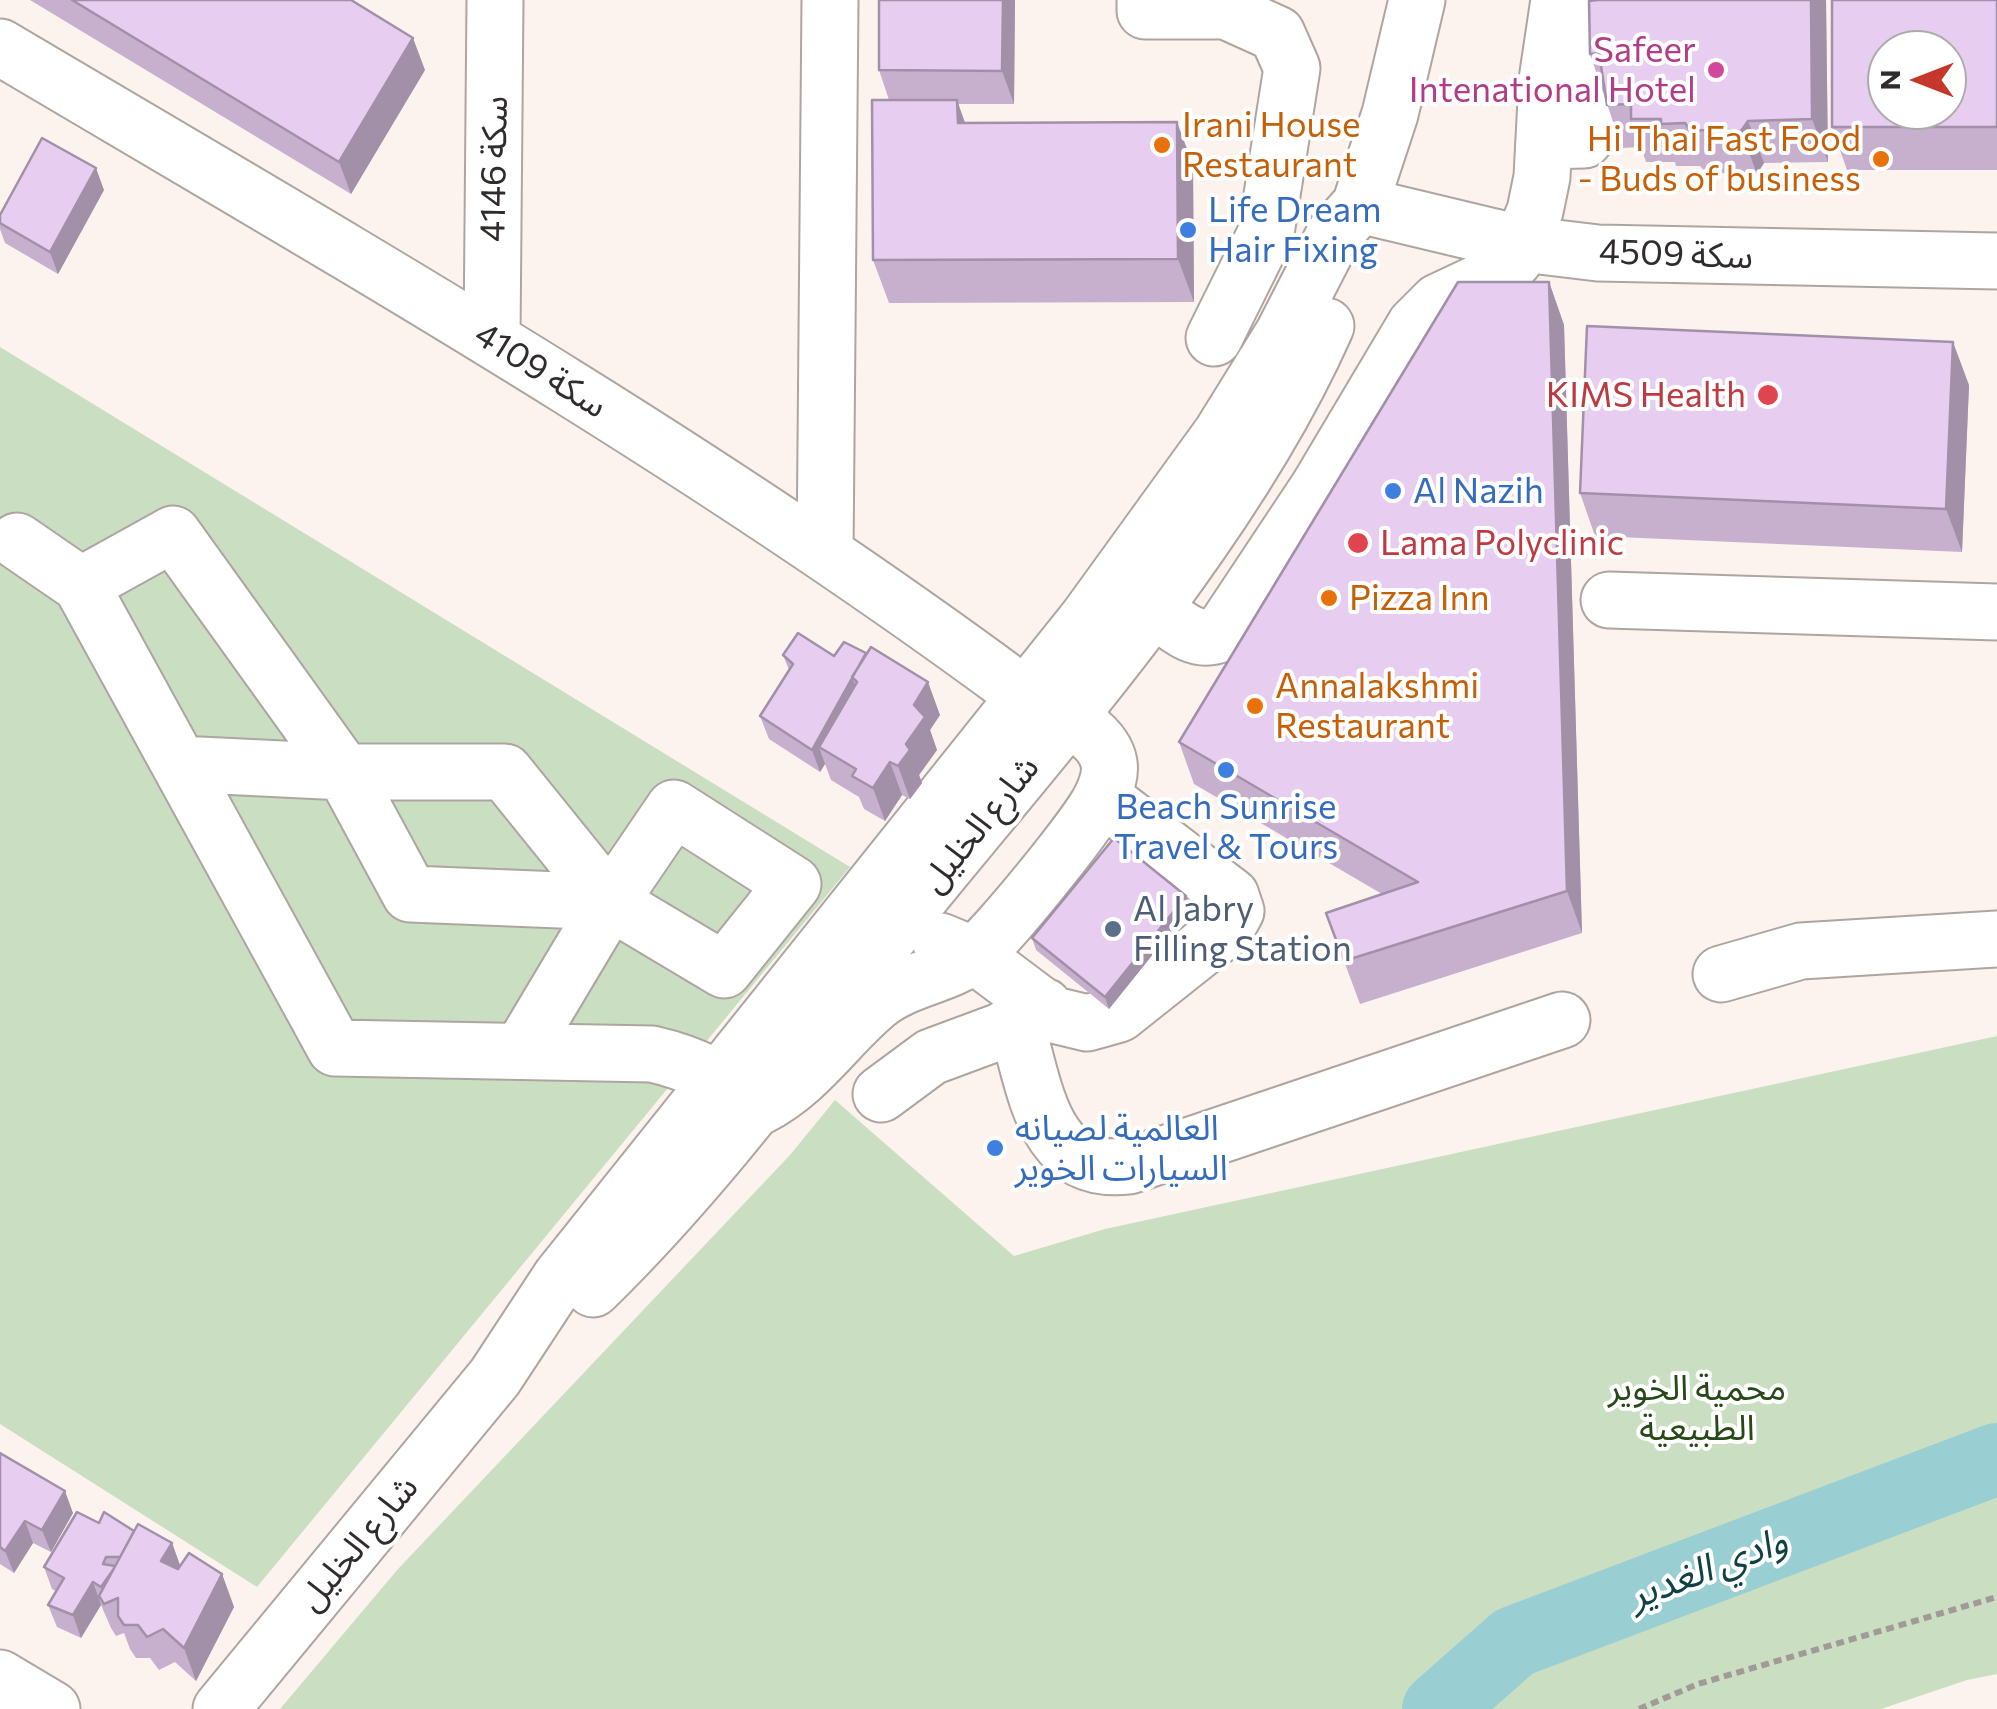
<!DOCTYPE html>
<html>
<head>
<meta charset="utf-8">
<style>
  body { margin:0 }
  #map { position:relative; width:1997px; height:1709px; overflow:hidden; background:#fcf3ee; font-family:Commissioner,sans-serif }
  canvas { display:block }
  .north { position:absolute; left:1867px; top:30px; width:100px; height:100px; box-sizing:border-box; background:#fff; border:2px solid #acabaa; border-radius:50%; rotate:270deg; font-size:28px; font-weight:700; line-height:40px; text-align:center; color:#302c2b }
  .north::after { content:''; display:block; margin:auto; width:35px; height:45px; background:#c5372b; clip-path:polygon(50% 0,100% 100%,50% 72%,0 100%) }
</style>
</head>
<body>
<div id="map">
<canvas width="1997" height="1709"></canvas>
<div class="north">N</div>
</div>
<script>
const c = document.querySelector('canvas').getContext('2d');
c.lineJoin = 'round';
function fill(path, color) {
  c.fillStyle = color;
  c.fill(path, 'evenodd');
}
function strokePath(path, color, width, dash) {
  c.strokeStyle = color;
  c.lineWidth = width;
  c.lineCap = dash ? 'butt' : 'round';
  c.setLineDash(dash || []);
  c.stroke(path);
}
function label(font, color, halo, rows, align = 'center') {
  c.font = font + ' Commissioner,"Noto Sans Arabic",sans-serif';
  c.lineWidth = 8;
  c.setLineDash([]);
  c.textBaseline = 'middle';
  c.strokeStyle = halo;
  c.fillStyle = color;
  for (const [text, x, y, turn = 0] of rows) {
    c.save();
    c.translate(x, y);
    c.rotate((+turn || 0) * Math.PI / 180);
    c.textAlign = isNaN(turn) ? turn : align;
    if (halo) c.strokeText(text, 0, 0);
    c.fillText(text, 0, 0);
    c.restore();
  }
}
fill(new Path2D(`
  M0,347L850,867L257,1587L0,1424Z
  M1997,1036V1674L1967,1680L1881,1709H280L398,1569L790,1155L835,1100L1014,1256L1105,1229Z`), '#cadfc2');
strokePath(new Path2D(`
  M1438,1709L1514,1642L1997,1459`), '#99ced3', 72);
const minor = new Path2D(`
  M1145,0V11H1226L1277,34L1292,68L1266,233L1214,338
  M0,47C343,250 690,448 1011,685C1037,704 1103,726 1109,763C1111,774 1106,789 1101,798C1089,824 996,938 974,955C945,977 904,979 875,1004C835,1038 808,1082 759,1107C724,1080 696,1064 652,1054L335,1048L81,585L17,541
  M1545,141L1584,140L1593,129L1595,13L1587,5L1576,3
  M1360,205L1523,244L1598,253L1997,261
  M492,337L495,0
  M825,553L830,0
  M81,585L173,534L344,772L410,894L610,902L724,970L793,884L674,808L610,902L521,1051
  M1609,600L1997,612
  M1151,606C1172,621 1193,646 1221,634L1318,488L1415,325L1438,302L1504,271L1515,259L1535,211L1542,177L1547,80L1559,0
  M179,764L344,772H505L610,902
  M940,941L974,955L1054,1015L1087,1023L1119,1014L1226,929L1236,911L1231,896L1102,797
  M1721,974L1801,951L1997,939
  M1016,1024C1036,1089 1042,1176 1129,1166L1562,1020
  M881,1094L931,1057L1001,1031L1044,1006
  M593,1289C713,1172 810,1036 914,905C1056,730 1235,532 1326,326
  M0,1678L52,1709
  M221,1709L495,1377L560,1278L1087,619L1221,434L1283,334L1335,233L1360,205L1390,114L1417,0`);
strokePath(minor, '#aea5a1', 59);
strokePath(new Path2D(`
  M1639,1709L1698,1684L1997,1597`), '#a19a97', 6, [8, 5]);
strokePath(minor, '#fff', 55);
fill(new Path2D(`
  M30,0H351L425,70L351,194Z
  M879,0H1015L1014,104H958L965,123L1193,165L1194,302L889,303L873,260L889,100L879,70Z
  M1826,0L1828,162L1764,163L1757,174L1706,173L1700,166H1676L1675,162H1646L1641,147L1622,148L1590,54L1598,1Z
  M1997,0V170H1847L1832,127Z
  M104,190L58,274L5,243L0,229V215Z
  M1549,282L1564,325L1582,933L1360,1004L1326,913L1382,894L1194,784L1179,742Z
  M1969,385L1962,552L1595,536L1580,493Z
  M783,655L834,656L940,715L930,730L937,750L919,775L922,783L910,799L902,795L885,821L864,809L859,797L831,780L825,764L820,772L769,739L760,716L789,670Z
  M1186,896L1190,908L1109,1009L1036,950L1032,938Z
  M0,1453L73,1513L51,1552L33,1543L14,1573L0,1564Z
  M99,1523L134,1531L172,1543L180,1566L222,1574L234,1607L196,1681L175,1662L159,1670L150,1658H136L130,1649L124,1633L116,1636L111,1628L101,1605L81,1638L57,1627L48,1605L56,1591L52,1589L44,1567Z`), '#c7b0ce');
fill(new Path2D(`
  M1003,0H1015L1014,104L1002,71Z
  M1811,0H1826L1828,162L1812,119Z
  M413,38L425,70L351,194L339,162Z
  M957,100L972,143L958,123Z
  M1748,121L1764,163L1757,174L1741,131Z
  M1177,122L1193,165L1194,302L1178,259Z
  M96,168L104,190L58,274L50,252Z
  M1549,282L1564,325L1582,933L1567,891Z
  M1953,342L1969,385L1962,552L1946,509Z
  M852,677L860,699L819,747L825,764L820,772L812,750Z
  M928,682L940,715L930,730L937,750L919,775L922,783L910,799L898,766L906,744L914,705Z
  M890,762L902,795L885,821L873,788Z
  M1186,896L1190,908L1109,1009L1105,997Z
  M65,1491L73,1513L51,1552L42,1530Z
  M25,1521L33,1543L14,1573L5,1551Z
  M172,1543L184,1576L161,1561Z
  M222,1574L234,1607L196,1681L184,1648Z
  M93,1582L101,1605L81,1638L73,1615Z`), '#a290a8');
const building = new Path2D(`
  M72,0H351L413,38L339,162Z
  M879,0H1003L1002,71L879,70Z
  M1598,0H1811L1812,119L1748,121L1741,131L1690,130L1685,123L1661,124V119H1631V104L1607,105L1599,53L1590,54L1589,1Z
  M1832,0H1997V127H1832ZM1887,50H1947V110H1887Z
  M872,100H957L958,123L1177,122L1178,259L873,260Z
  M42,138L96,168L50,252L0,223V215Z
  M1458,282H1549L1567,891L1344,961L1326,913L1418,882L1179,742Z
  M1587,326L1953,342L1946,509L1580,493Z
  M798,633L834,656L844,642L866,653L812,750L760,716L793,664L783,655Z
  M871,647L928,682L914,705L925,717L906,744L910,750L898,766L890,762L873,788L852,776L856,769L819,747L857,682L852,677Z
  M1114,838L1186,896L1105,997L1032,938Z
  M0,1453L65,1491L42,1530L25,1521L5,1551L0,1547Z
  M77,1512L99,1523L104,1512L134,1531L120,1557H106L103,1564L115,1566L113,1570L101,1587L93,1582L73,1615L48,1605L64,1578L44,1567Z
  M138,1524L172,1543L161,1561L178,1569L189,1553L222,1574L184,1648L163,1629L147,1637L138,1625H124L118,1616V1598L104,1604L99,1596Z`);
fill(building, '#e7cdf0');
strokePath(building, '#a290a8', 2.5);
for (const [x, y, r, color] of [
  [1716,70,10,"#d1479c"],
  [1162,145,10,"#e8710a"],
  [1881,159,10,"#e8710a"],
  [1188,230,10,"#3f7fe0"],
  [1768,395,12,"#e0444e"],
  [1393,491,10,"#3f7fe0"],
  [1358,543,12,"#e0444e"],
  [1329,598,10,"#e8710a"],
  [1255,706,10,"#e8710a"],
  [1226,770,10,"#3f7fe0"],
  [1113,929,10,"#5c6f8a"],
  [995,1148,10,"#3f7fe0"]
]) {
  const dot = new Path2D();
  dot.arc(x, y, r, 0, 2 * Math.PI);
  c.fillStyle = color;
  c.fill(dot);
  strokePath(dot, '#fff', 4);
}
label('35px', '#b23c85', '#fff', [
  ["Safeer",1696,50],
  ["Intenational Hotel",1696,90]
], 'right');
label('35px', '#c56008', '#fff', [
  ["Irani House",1182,125],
  ["Restaurant",1182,165],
  ["Hi Thai Fast Food",1861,139,"right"],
  ["- Buds of business",1861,179,"right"],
  ["Pizza Inn",1349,598],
  ["Annalakshmi",1275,686],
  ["Restaurant",1275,726]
], 'left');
label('35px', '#302c2b', '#fff', [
  ["سكة 4146",494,169,-89],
  ["سكة 4509",1676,254,2],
  ["سكة 4109",541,370,32],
  ["شارع الخليل",980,824,-51],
  ["شارع الخليل",358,1543,-50]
]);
label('35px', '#366cbe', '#fff', [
  ["Life Dream",1208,210],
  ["Hair Fixing",1208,250],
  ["Al Nazih",1413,491],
  ["Beach Sunrise",1226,807,"center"],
  ["Travel & Tours",1226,847,"center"],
  ["العالمية لصيانه",1015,1128],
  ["السيارات الخوير",1015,1168]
], 'left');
label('35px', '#be3a42', '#fff', [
  ["KIMS Health",1746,395],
  ["Lama Polyclinic",1380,543,"left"]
], 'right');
label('35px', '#4e5e75', '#fff', [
  ["Al Jabry",1133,909],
  ["Filling Station",1133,949]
], 'left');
label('35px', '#274817', '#fff', [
  ["محمية الخوير",1697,1388],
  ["الطبيعية",1697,1428]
]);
label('italic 38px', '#0f4145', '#fff', [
  ["وادي الغدير",1708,1568,-21]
]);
</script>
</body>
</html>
